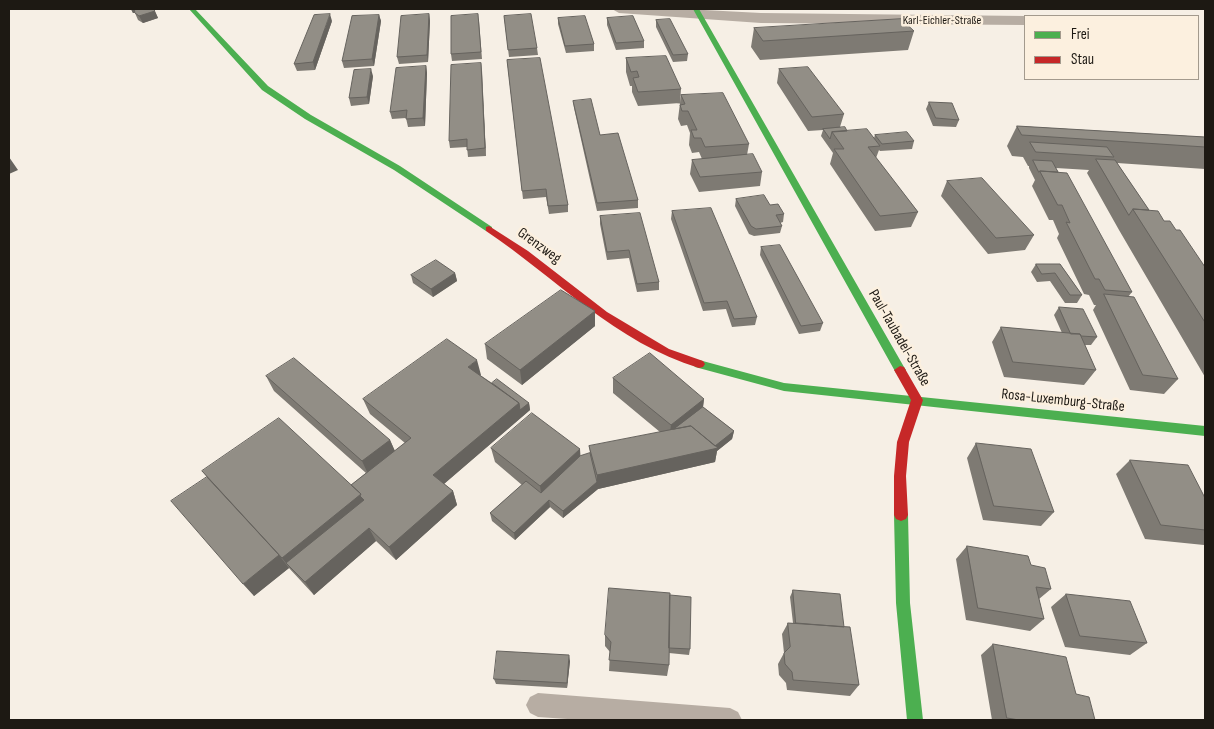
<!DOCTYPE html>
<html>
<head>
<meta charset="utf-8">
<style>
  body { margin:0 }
  #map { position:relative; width:1214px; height:729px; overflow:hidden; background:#f6efe5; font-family:"Sofia Sans Condensed",sans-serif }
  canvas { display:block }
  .frame { position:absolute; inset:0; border:10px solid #1d1913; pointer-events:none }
  .legend { position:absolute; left:1024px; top:15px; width:175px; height:65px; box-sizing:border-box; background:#fcf0df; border:1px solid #a39a8d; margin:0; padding:6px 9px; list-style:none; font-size:15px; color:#1d1913 }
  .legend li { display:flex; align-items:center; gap:10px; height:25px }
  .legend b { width:25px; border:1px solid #a39a8d }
</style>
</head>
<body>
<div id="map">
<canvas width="1214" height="729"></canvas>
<div class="frame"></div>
<ul class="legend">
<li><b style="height:6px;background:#4caf50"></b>Frei</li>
<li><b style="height:6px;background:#c62828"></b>Stau</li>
</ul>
</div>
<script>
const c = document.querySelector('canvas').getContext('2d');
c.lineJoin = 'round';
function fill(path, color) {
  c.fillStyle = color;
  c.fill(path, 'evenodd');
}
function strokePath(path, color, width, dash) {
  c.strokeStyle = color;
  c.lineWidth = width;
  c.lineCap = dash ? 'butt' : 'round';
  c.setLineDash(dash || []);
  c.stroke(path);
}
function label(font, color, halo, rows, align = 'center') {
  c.font = font + ' "Sofia Sans Condensed",sans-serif';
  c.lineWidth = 5;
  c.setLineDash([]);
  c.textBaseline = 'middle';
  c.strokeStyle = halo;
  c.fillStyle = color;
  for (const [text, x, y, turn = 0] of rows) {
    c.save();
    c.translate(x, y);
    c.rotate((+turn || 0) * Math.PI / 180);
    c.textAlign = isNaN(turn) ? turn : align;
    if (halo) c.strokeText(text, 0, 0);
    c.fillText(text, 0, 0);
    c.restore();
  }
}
fill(new Path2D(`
  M538,693L730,708L738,712L742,720H582L538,717L530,713L526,705L530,697Z`), '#b7ada3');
fill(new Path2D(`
  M612,9H685L761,13L1025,16V25L761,23L619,13Z`), '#b7ada3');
fill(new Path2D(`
  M189,9H195L268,86L311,115L400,166L492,227V231H486L394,170L305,119L262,90Z
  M693,9H699L904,367L906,370L904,373H896Z
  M699,360L784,383L1205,426V436L784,391L695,367L693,364Z
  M901,509L906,511L908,515L910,603L923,720H907L896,603L894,515L896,511Z`), '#4caf50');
fill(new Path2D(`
  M489,226L528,251L607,312L669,349L703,361L705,364L703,367L699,368C616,343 556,278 486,231V227Z
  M900,366L904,367L923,400L909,442L906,476L908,515L906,519L901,521L896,519L894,515V476L897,442L911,400L894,370Z`), '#c62828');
fill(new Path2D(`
  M131,9L155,10H154L158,18L143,23L138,20L135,13H133Z
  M429,14L430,21L428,62L399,64L397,57Z
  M379,15L381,21L374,66L344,68L342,61Z
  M504,16L537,48L538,55L509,57Z
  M558,18L594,44V51L566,53L558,24Z
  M607,18L644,41V48L616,50L607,25Z
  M656,20L688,54L687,61L673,62L656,27Z
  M332,21L315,70L297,71L294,64Z
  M479,21L482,59L452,61L451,54Z
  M754,28L914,31L908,50L760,60L751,47Z
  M626,58L681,89L680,103L638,106L632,92V86H630L626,72Z
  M507,60L568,205V212L549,214L546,197L523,199Z
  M481,63L486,156L468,157L467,147L450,148L449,141Z
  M426,66L427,73L425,126L408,127L406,118L392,119L390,112Z
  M779,69L844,114L840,127L847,131L874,138L875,135L914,141L912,149L880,151L879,150L876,158L918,212L911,227L875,231L830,164L833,153L821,136L823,130L808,131L777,83Z
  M373,76L369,104L351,106L349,98Z
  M681,95L749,144L747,155L762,172L760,186L699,192L690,174L692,160L702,159L699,152L692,153L689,145L690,133L687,125L681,126L678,119Z
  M573,101L600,135L638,200V208L597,211L574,108Z
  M929,102L959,120L956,127L933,126L926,109Z
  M1017,126L1205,137V169L1117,163L1149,210L1164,221L1205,267V377L1119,230L1087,173L1089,170L1056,168L1132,292L1128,297L1178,379L1164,394L1130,390L1093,310L1096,305H1094L1089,295L1084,294L1057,238L1059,234L1053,220H1049L1032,186L1035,180L1029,168V166H1028L1023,157L1012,156L1007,146Z
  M947,181L1034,235L1025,250L988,254L941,196Z
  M736,199L770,205L784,214L783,222L780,223L782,226L780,233L754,236L749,234L735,206Z
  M672,211L757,317L755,325L732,327L726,309L703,311L671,219Z
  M600,216L659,282V290L637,292L629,258L607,260L600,224Z
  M761,247L823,323L820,331L799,334L760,255Z
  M1036,264H1060L1082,295L1077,303H1065L1050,281L1037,282L1031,272Z
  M455,273L457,281L433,297L413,283L411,275Z
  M1059,307L1097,337L1091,345H1085L1096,370L1084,385L1004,377L992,342L1001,327L1062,333L1054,315Z
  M595,311V326L522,385L487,359L485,344Z
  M480,375L492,383L529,403L530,410L444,484L453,491L457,505L396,560L376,541L314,595L289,568L254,596L207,477L202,471L351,485L366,473L274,391L266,376L390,440L395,451L405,443L370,414L363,399Z
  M613,378L704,399L703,407L734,431L732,439L717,451L715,462L598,489L563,518L550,507L515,540L492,521L490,513L522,485L495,462L491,448L580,449V456L590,453L589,446L660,432L613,393Z
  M976,443L1054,512L1041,526L983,520L967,458Z
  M1130,460L1205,498V544L1204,545L1145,539L1116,474Z
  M967,546L1051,589L1039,599L1044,619L1030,631L966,620L956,559Z
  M793,590L844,627L859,685L850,696L787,690L786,683L779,675L778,664L784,653L782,634L788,623H793L790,597Z
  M1066,594L1147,643L1130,655L1065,647L1051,607Z
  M670,595L690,649L689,655L669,653V665L667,676L609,671L610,652L605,646V635Z
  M993,644L1076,694L1095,720H992L981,655Z
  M570,661L567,688L496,684L494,679Z`), '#7e7a73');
fill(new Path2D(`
  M131,9H155V10L133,13Z
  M155,11L158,18L143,23L139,16Z
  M330,14L332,21L315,70L313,62Z
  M429,14L430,21L428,62L427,55Z
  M379,15L381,21L374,66L372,59Z
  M481,63L482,70L486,156L485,148Z
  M426,66L427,73L425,126L423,118Z
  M371,69L373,76L369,104L367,97Z
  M9,157L18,170L9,174Z
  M455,273L457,281L433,297L431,289Z
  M595,311V326L522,385L520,370Z
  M477,360L481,375L472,382L468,367Z
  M704,399L702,414L670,432L671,425Z
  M519,403H529L530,410L438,489L433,475Z
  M734,431L732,439L717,451L715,462L598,489L563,518V511L597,482V475Z
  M390,440L396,454L369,476L362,461Z
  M580,449L581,463L542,500L540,486Z
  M453,491L457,505L396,560L389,547Z
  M361,494L371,514L286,563L296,576L282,558Z
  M549,500L550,507L515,540L514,533Z
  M369,528L376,541L314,595L305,582Z
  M279,555L289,568L254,596L243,584Z
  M569,655L570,661L567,688V683Z`), '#66635e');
const building = new Path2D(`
  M135,9H153L155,11L139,16L135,13Z
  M330,14L313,62L294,64L314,15Z
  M429,14L427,55L397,57L401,16Z
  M478,14L481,52L451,54V16Z
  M531,14L537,48L508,50L504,16Z
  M379,15L372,59L342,61L352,16Z
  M585,16L594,44L565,46L558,18Z
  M633,16L644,41L616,43L607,18Z
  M670,19L688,54L673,55L656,20Z
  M901,19L914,31L763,41L754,28Z
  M666,56L681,89L638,92L633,78L639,77L637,71L631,72L626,58Z
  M540,58L568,205L548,206L546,189L522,191L507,60Z
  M481,63L485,148L467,150V139L449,141L451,65Z
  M426,66L423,118L406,119L407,110L390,112L396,68Z
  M808,67L844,114L812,117L779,69Z
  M371,69L367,97L349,98L354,70Z
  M723,93L749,144L705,147L701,138H694L691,130H697L688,111H682L680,105L685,104L681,95Z
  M591,99L600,135L618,133L638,200L597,203L573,101Z
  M929,102L952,103L959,120L936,118Z
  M1017,126L1205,137V147L1022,135Z
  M845,127L847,131L832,132L830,139L823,129Z
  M867,129L880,146L868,147L918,212L880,216L834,149H844L832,132Z
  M907,132L914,141L882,144L875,135Z
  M1030,142L1107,147L1114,157L1036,152Z
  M753,154L762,172L700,177L692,160Z
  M1096,159L1115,160L1149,210L1133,209L1129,215Z
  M1033,160L1052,161L1058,172L1040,171L1039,172Z
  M1040,171L1067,173L1132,292L1105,290L1099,279H1095L1066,222L1070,223L1062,205H1058Z
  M982,178L1034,235L996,238L947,181Z
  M764,195L770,205L778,204L784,214L776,215L782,226L756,229L751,226L736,199Z
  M711,208L757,317L734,319L727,301L704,303L672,211Z
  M1133,209L1158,211L1164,221H1170L1176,230H1180L1205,267V322Z
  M640,213L659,282L637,284L629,250L607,252L600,216Z
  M780,245L823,323L801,326L761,247Z
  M436,260L455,273L431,289L411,275Z
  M1036,264H1060L1082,295H1070L1055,273L1042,274Z
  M561,290L595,311L520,370L485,344Z
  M1104,294L1134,297L1178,379L1143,375Z
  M1059,307L1083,309L1097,337L1081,336L1080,334H1071Z
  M1001,327L1080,334L1096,370L1013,362Z
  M447,339L477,360L468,367L519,403L433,475L453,491L389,547L369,528L305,582L286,563L364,500L360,496L361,494L351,485L411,438L363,399Z
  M650,353L704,399L671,425L613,378Z
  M294,358L390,440L362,461L266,376Z
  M497,379L529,403L520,410L519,403L492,383Z
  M703,407L734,431L715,446L691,426L674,429Z
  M532,413L580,449L540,486L491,448Z
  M279,418L361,494L282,558L202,471Z
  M691,426L718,448L597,475L589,446Z
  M976,443L1031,449L1054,512L994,506Z
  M590,453L597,482L563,511L549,500L514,533L490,513L526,481L541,493L580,456Z
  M1130,460L1188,465L1205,498V530L1161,525Z
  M207,477L279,555L243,584L171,501Z
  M967,546L1028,556L1031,565L1045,568L1051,589L1036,587L1044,619L978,608Z
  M609,588L670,593L669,665L609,660L611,642L605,635Z
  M793,590L840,594L844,627L796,623Z
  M1066,594L1130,601L1147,643L1080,636Z
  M670,595L691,597L690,649L669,648Z
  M788,623L850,627L859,685L793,680L792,672L785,664L784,653L790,647Z
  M993,644L1066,657L1076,694L1089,697L1095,720H1019L1007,718Z
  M497,651L569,655L567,683L494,679Z`);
fill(building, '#928e86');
strokePath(building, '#66635e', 1);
label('12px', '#1d1913', '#fcf0df', [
  ["Karl-Eichler-Straße",942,21]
]);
label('15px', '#1d1913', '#fcf0df', [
  ["Grenzweg",539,246,36],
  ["Paul-Taubadel-Straße",899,338,60],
  ["Rosa-Luxemburg-Straße",1063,401,6]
]);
</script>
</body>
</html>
